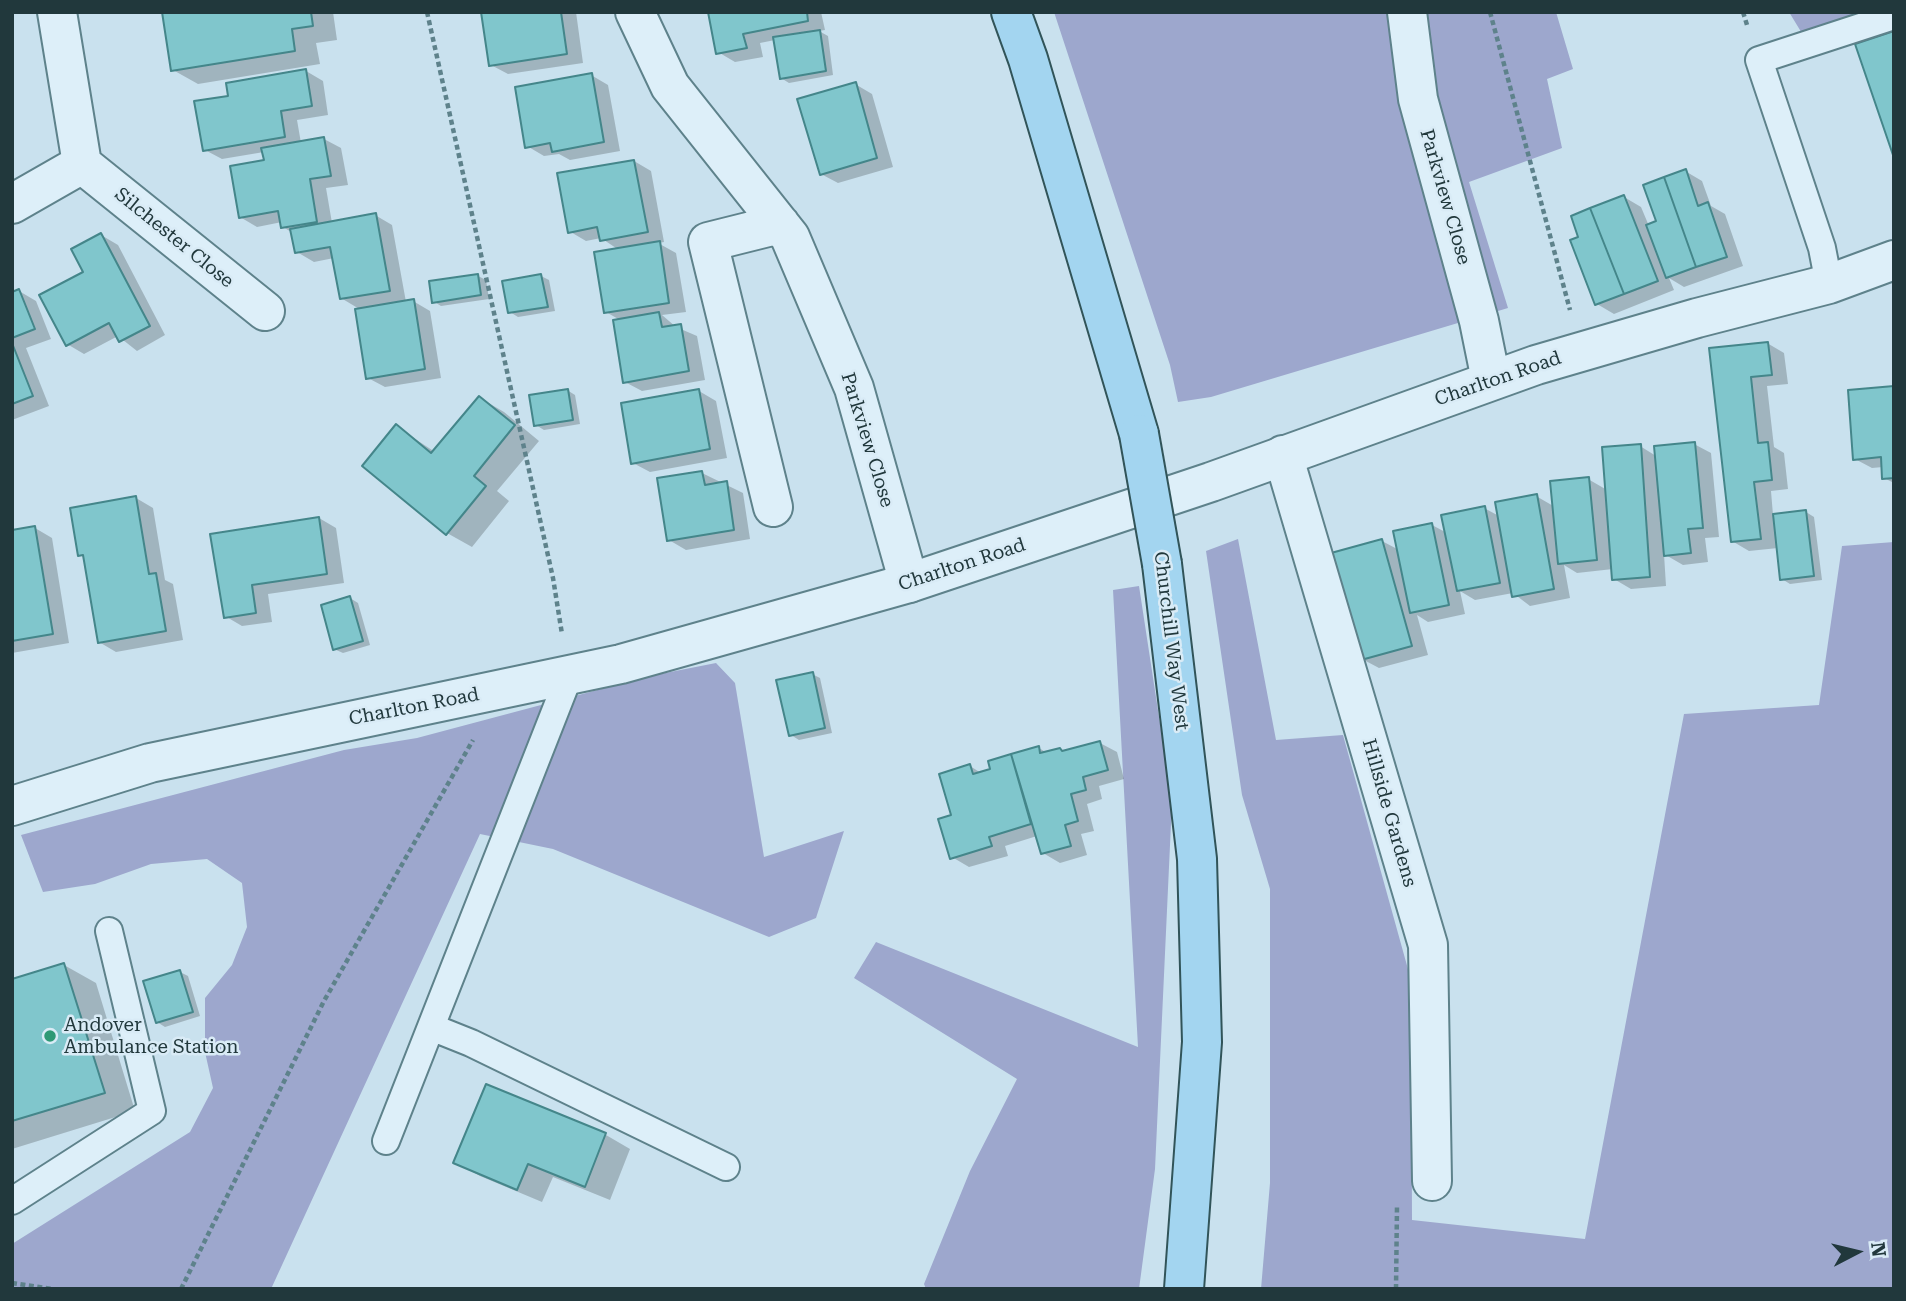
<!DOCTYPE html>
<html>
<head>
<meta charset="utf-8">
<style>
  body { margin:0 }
  #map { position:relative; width:1906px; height:1301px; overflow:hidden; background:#c9e1ee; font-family:"Roboto Serif",serif }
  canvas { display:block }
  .frame { position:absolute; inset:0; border:14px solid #21383c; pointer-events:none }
  .north { position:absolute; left:1822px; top:1217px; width:70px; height:70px; -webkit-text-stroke:5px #d9ebf6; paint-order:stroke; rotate:83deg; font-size:19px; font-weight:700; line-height:28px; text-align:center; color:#21383c }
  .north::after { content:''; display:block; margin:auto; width:24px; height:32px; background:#21383c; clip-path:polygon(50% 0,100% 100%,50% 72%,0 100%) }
</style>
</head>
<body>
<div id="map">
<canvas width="1906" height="1301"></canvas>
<div class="frame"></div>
<div class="north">N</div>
</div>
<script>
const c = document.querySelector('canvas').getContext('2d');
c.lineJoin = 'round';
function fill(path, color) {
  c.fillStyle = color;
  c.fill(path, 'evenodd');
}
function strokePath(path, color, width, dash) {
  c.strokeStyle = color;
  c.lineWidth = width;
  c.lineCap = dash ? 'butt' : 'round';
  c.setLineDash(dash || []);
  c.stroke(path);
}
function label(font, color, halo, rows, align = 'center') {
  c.font = font + ' "Roboto Serif",serif';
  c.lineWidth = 5;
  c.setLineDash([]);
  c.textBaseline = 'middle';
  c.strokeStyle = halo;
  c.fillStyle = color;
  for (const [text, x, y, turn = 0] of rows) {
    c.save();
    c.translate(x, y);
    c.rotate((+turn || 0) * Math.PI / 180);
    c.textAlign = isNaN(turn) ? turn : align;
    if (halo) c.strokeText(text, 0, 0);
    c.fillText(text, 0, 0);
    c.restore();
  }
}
fill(new Path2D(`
  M1054,12H1556L1573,69L1547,79L1562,148L1469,182L1508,308L1211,397L1178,402L1170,365Z
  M1789,12H1866L1803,35Z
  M1238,539L1276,740L1343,735L1411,980L1412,1220L1585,1239L1684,714L1819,705L1842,546L1894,542V1289H1261L1270,1183V889L1242,795L1206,551Z
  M1139,586L1172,802L1155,1169L1139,1289H926L924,1284L970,1171L1017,1079L854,978L876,942L1138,1047L1113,590Z
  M716,663L735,683L764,857L844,831L816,918L769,937L553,849L480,834L271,1289H12V1244L190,1132L213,1088L205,1052V998L232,965L247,927L242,883L207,859L151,864L95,884L43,892L21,835L344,750L417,738L650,676Z`), '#9da7cd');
fill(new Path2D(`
  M163,12H333L337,40L316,43L320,64L198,84L173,70Z
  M483,12H576L583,63L508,74L491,65Z
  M710,12H821L825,30L819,31L828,36L833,75L789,83L781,78L775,40L760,43L763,57L735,62L718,52Z
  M306,71L323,81L328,115L297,120L301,143L324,139L341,148L348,185L326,188L332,223L375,215L392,225L406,302L413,301L430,311L441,378L385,387L368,378L361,310L341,298L334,258L314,262L297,252L293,233L283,227L282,222L257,227L240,217L266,161L264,152L222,159L205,150L230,97Z
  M591,75L608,85L620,151L570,160L559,154L544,156L527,146Z
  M855,84L872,94L893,167L838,183L821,174Z
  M634,161L651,171L664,242L658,243L676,253L686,312L662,315L676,327L697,336L705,380L642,391L625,382L620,320L606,312L619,250L601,238L586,241L569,231Z
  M1685,171L1702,181L1711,206L1725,214L1743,266L1684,287L1669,278L1674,290L1614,314L1597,304L1581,238L1624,197L1641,207L1649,226L1658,222Z
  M101,235L118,245L165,335L137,351L118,336L84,354L67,344L85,272Z
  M478,276L486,280L489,299L441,306L433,301Z
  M541,276L549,280L555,311L518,317L510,312Z
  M19,291L36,301L51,339L26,348L49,406L12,420V293Z
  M1767,343L1784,353L1788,384L1767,386L1774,447L1784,453L1788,489L1771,491L1773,515L1806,512L1814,517L1822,580L1790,584L1782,579L1778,548L1749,551L1732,541L1711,350Z
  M1894,388V483L1884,478L1883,467L1872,468L1855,459Z
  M567,390L575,395L580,424L544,430L536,425Z
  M699,391L716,401L727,458L650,472L633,463Z
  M480,398L504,412L539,441L497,491L509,501L472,547L447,533L397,427L435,452Z
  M1694,444L1711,453L1719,537L1705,538L1708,562L1683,565L1664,554L1666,586L1631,589L1614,579L1613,569L1577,573L1564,565L1570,598L1530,606L1513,593L1475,600L1460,591L1465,614L1428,622L1417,615L1428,655L1379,668L1362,659L1382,541L1399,550L1432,525L1447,533L1484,508L1499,516L1536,496L1555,507L1588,479L1607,490L1640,446L1656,456Z
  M702,473L743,493L750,539L686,550L669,540Z
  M136,498L153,508L165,580L173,584L183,640L116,652L99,642L85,558L80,555Z
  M319,518L336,528L344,583L268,594L272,622L242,626L225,616L212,535Z
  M35,528L52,538L69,643L12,653V531Z
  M350,598L358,603L370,645L343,653L334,649Z
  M812,674L820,678L832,733L799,740L791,735Z
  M1100,743L1117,752L1124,779L1099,786L1102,799L1087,804L1094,831L1081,834L1087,855L1060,863L1043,853L1037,836L1005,846L1008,856L969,867L952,857L953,816L970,766L981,773L993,770L990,762L1039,748L1047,753L1060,749L1065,752Z
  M64,965L96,983L135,1111L12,1149V981Z
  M180,972L188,976L200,1016L165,1027L157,1022Z
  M487,1086L606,1135L630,1149L610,1200L553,1177L542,1202L480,1176L455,1162Z`), '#0003');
const building = new Path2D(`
  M162,12H311L313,26L292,29L295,51L171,71Z
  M481,12H561L567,54L489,66Z
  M708,12H807L808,21L743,34L747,48L716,54Z
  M820,30L826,71L780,79L773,37Z
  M1894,31V158L1855,44Z
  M306,69L312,106L281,111L285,137L203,151L194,101L228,96L226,83Z
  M592,73L604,142L552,152L550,143L525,148L515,87Z
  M856,82L877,158L820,175L797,99Z
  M324,137L331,176L310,179L317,222L281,228L278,211L239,218L230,166L264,160L261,148Z
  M634,160L648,232L600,241L597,227L568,233L557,173Z
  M1686,169L1698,206L1708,202L1727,257L1696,267L1664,177Z
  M1664,177L1696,267L1666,278L1646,225L1656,221L1643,185Z
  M1624,195L1658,281L1624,294L1590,208Z
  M1590,208L1624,294L1595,305L1570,240L1578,237L1571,216Z
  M376,213L390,291L340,299L330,247L295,253L290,229Z
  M101,233L150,326L119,342L109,323L66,346L39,295L83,272L71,249Z
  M660,241L669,303L604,313L594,252Z
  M478,274L481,295L432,303L429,281Z
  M541,274L548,307L508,313L502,281Z
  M19,289L35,329L12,338V292Z
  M414,299L425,369L366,379L355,309Z
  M659,312L662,327L681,324L689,371L623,383L613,320Z
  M1768,342L1772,375L1751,377L1758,443L1768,442L1772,480L1754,482L1761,539L1731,542L1709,348Z
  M12,343L33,396L12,404Z
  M1894,386V478L1882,479L1881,457L1853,460L1848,390Z
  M568,389L573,420L534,426L529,395Z
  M699,389L710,449L631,464L621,403Z
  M479,396L515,425L474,476L486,486L446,535L362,466L396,424L431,453Z
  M1695,442L1703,528L1688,529L1691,553L1664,556L1654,446Z
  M1641,444L1650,577L1612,580L1602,447Z
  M702,471L705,485L727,481L734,530L667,541L657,478Z
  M1589,477L1597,560L1558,564L1550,481Z
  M1537,494L1554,589L1512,597L1495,502Z
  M136,496L149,574L156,573L166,631L98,643L83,555L78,556L70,508Z
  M1485,506L1500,583L1457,591L1441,515Z
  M1806,510L1814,576L1780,580L1773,514Z
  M319,517L327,574L252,585L256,613L224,618L210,534Z
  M1432,523L1449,605L1410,613L1393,531Z
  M35,526L53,634L12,641V530Z
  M1382,539L1412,646L1361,660L1331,553Z
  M350,596L363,641L333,650L321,605Z
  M813,672L825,728L789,736L776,680Z
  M1100,741L1108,770L1083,777L1086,790L1071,794L1078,821L1065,825L1071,846L1041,854L1011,754L1039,746L1040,753L1060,748L1062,751Z
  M1011,754L1031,824L989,837L992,846L950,859L938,819L951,815L939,774L970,764L973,774L990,769L988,761Z
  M64,963L105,1093L12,1121V979Z
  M180,970L193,1012L156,1023L143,981Z
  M486,1084L606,1133L585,1187L528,1164L517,1190L453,1163Z`);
fill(building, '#80c6cc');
strokePath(building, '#44868a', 2);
const service = new Path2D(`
  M1829,284L1822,248L1759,60L1894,16
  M431,1027L471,1043L726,1167
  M386,1141L569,676
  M12,1201L152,1111L109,931`);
const minor = new Path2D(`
  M57,12L82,164L265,311
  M635,12L670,86L790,237L854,388L909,583
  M1407,12L1418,99L1479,321L1491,380
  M12,204L82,164
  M1283,455L1428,945L1432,1181
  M773,507L708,242L780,224`);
const tertiary = new Path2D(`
  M12,806L150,763L621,664L909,583L1211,482L1536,365L1697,318L1829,284L1894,260`);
const primary = new Path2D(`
  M1011,12L1028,59L1139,434
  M1162,564L1197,859L1202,1042L1184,1289`);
strokePath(service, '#5e828b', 30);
strokePath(minor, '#5e828b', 42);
strokePath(tertiary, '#5e828b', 42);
strokePath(primary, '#315459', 42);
strokePath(new Path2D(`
  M427,12L553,578L562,634
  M1490,12L1570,310
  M1743,12L1747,25
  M12,1283L52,1289
  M181,1289L324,1001L473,740
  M1396,1289L1397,1206`), '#5e828b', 4.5, [5, 3.5]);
strokePath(service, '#ddeff9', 26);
strokePath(minor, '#ddeff9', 38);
strokePath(tertiary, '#ddeff9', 38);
strokePath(primary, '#a3d5f0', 38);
const primaryBridge = new Path2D(`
  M1139,434L1162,564`);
strokePath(primaryBridge, '#315459', 42, []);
strokePath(primaryBridge, '#a3d5f0', 38);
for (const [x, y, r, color] of [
  [50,1036,7,"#2e9975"]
]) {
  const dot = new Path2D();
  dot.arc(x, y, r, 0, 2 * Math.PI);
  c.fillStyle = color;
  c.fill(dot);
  strokePath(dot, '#d9ebf6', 2.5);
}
label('19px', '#21383c', '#d9ebf6', [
  ["Parkview Close",1445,197,74],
  ["Silchester Close",174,238,39],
  ["Charlton Road",1498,379,-19],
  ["Parkview Close",867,440,73],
  ["Charlton Road",962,565,-18],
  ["Churchill Way West",1171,641,83],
  ["Charlton Road",414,707,-11],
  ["Hillside Gardens",1389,813,74]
]);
label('19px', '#21383c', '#d9ebf6', [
  ["Andover",64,1025],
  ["Ambulance Station",64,1047]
], 'left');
</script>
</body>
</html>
